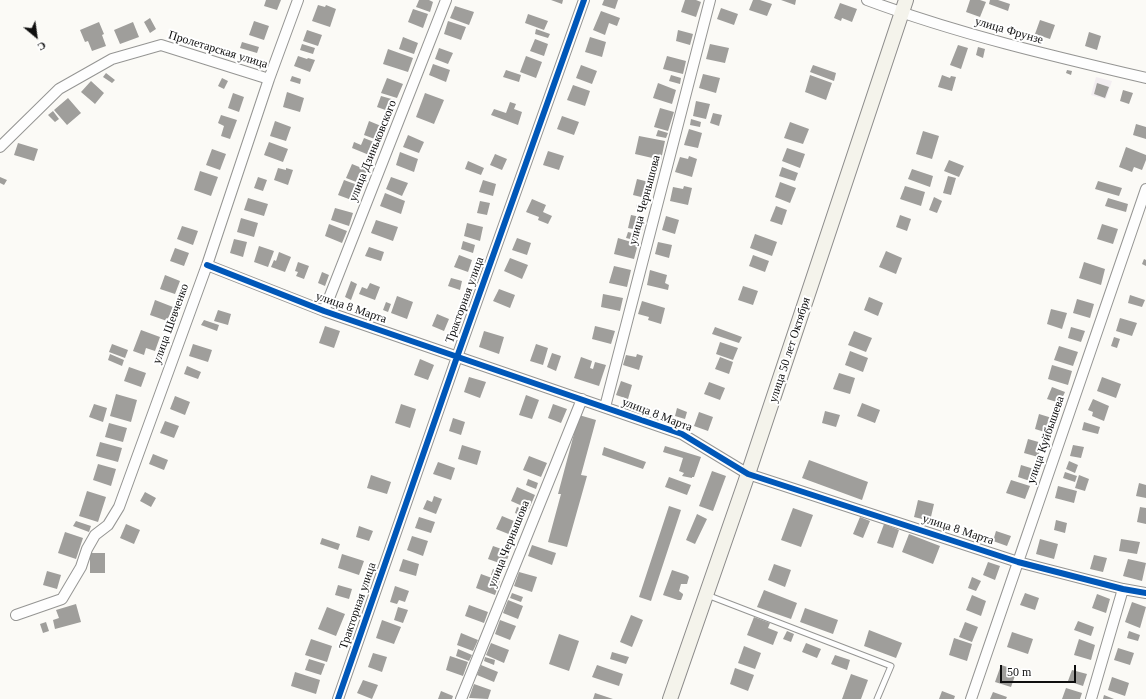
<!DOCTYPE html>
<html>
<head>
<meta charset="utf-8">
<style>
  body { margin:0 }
  #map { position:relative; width:1146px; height:699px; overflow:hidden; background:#fbfaf6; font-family:Georgia,serif }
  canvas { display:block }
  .north { position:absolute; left:16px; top:16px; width:40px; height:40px; -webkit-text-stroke:3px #fff; paint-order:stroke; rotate:151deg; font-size:11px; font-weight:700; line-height:16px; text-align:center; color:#0f0f0f }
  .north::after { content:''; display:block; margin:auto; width:14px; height:18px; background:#0f0f0f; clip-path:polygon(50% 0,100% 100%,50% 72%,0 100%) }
  .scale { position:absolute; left:1000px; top:665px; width:76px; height:18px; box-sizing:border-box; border:2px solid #0f0f0f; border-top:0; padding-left:5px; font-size:12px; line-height:14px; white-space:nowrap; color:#0f0f0f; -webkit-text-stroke:3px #fff; paint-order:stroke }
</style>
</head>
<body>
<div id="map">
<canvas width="1146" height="699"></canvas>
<div class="north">С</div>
<div class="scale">50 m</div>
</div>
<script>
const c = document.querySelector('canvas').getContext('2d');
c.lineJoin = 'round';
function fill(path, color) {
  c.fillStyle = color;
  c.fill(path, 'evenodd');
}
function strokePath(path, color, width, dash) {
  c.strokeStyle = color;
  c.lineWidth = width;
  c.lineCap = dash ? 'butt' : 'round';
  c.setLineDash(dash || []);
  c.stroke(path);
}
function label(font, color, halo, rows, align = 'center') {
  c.font = font + ' Georgia,serif';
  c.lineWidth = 4;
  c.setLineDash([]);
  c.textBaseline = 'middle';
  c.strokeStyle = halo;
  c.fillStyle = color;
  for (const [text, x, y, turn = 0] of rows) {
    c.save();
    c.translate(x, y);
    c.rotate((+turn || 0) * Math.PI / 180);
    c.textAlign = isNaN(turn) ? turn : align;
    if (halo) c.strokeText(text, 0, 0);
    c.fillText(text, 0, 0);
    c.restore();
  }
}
fill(new Path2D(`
  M1096,77L1112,81L1106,99L1091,95Z`), '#f3eef1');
fill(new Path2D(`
  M266,0H281L277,10L264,6Z
  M419,0H429L433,2L430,12L416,7Z
  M551,0H563L562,4Z
  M604,0H618L615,9L602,5Z
  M685,0H696L701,2L696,17L681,12Z
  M753,0H760L772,4L767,16L749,10Z
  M781,0H796L795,5Z
  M970,0H980L986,2L980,17L966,12Z
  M990,0H998L1010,4L1008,11L989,4Z
  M840,3L857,9L852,22L842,18L841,21L834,18Z
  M318,5L325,7L326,5L336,9L330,27L312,21Z
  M455,6L474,12L469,25L450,18Z
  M721,8L738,14L734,25L717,19Z
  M413,9L428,14L423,28L408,22Z
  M601,11L620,18L617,26L609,23L605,35L593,30Z
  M528,14L548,21L544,30L525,23Z
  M150,18L156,29L150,33L144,22Z
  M1040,20L1055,25L1050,39L1035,34Z
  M254,21L269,26L264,40L249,35Z
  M448,21L466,27L461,40L444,34Z
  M99,22L104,34L102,35L106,46L92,51L88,41L85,42L80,30Z
  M133,22L139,37L120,44L114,30Z
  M536,29L550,34L548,38L535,34Z
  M307,30L322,35L318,46L303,41Z
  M678,30L693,34L690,45L676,41Z
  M1089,32L1101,36L1097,50L1085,46Z
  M403,37L418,43L414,54L399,49Z
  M590,37L606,42L602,57L585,52Z
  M535,39L548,44L544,56L530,51Z
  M242,42L259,47L257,53L240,48Z
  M302,44L315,48L313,54L300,50Z
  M710,44L729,48L725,63L706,59Z
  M958,45L968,48L961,69L950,65Z
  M978,47L985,49L983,58L976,55Z
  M439,48L453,53L448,64L435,59Z
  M388,49L413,58L408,72L383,64Z
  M298,56L307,59L308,58L315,60L310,72L294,66Z
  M526,56L542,62L536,78L520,72Z
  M667,56L686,61L683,74L663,69Z
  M433,64L450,70L446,82L429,75Z
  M581,65L597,71L592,84L576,78Z
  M813,65L836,73L834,81L810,72Z
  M506,70L521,75L519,82L503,77Z
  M1067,70L1072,71L1071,75L1066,73Z
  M106,73L115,80L112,83L103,77Z
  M703,74L720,78L716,93L699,88Z
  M671,75L681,78L680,84L669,81Z
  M810,75L832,83L826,100L805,92Z
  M942,75L950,78L951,76L956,77L952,91L938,87Z
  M292,76L301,79L300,84L290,81Z
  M222,78L228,81L224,89L218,86Z
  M387,78L403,84L397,98L381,93Z
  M91,81L104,93L95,104L81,92Z
  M658,83L676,90L672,104L653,98Z
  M1097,83L1109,87L1105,98L1094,94Z
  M573,85L590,91L585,106L567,100Z
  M1123,90L1133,93L1129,104L1120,101Z
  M287,92L304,98L300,112L283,107Z
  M233,93L244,97L239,112L228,108Z
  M425,93L444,100L434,124L416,117Z
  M381,96L395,100L391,112L377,107Z
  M68,98L81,113L67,125L54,110Z
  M696,101L710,104L706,119L693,116Z
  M510,102L516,104L514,109L522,112L518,125L491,115L494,109L506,113Z
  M660,108L674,112L668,131L654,127Z
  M53,111L59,119L55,122L48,115Z
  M713,113L722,115L719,126L710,123Z
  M221,115L237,120L230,139L221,136L224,126L218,123Z
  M562,116L579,122L574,135L557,129Z
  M691,119L701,122L700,127L690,125Z
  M275,121L291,127L286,141L270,136Z
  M369,121L386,128L380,141L364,135Z
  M790,122L809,129L803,144L784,138Z
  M1136,124L1146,127V139L1133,135Z
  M689,129L702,133L698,148L684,145Z
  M658,130L668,133L666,138L656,136Z
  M923,131L939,136L932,159L916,154Z
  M408,135L424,142L419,153L403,147Z
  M639,136L665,141L661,160L635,154Z
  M364,138L379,144L374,157L352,148L354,142L361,145Z
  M269,142L288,149L283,162L264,155Z
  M18,143L38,149L34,161L14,155Z
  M1126,147L1146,155V160L1142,170L1134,167L1132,172L1119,167Z
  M787,148L805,154L800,168L782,161Z
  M212,149L226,154L220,170L206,165Z
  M548,151L564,156L559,170L543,165Z
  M400,152L418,159L414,172L396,165Z
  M495,154L507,159L502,170L490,165Z
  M689,156L697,159L692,177L675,172L680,157L688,159Z
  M949,160L964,166L959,177L944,171Z
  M468,161L484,168L481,175L465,169Z
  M352,164L369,171L364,185L346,178Z
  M782,167L798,173L795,181L779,176Z
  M278,168L286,170V168L293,170L288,185L274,180Z
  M912,169L933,176L930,187L908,179Z
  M200,171L218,177L211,196L194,190Z
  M948,176L956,178L951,195L943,193Z
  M0,177L7,180L4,185L0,183Z
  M258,177L267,180L263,191L254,188Z
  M391,177L408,183L402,196L386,189Z
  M637,179L653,183L649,199L633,195Z
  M344,180L363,187L357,202L338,195Z
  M483,180L496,184L493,196L479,192Z
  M1098,181L1122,188L1119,196L1095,189Z
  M780,182L796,188L790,203L775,197Z
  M684,186L692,188L688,205L670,201L673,187L683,189Z
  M905,186L925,192L921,206L900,199Z
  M385,193L405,201L401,214L380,206Z
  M934,197L942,201L937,213L929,210Z
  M248,198L268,204L264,216L244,210Z
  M1108,198L1128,204L1126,212L1105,206Z
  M532,199L546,205L543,212L552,216L548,224L538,220L539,217L526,212Z
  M480,201L490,203L487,215L477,213Z
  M637,204L648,207L646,212L636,209Z
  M776,206L787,210L782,225L770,221Z
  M335,208L353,213L349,226L331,220Z
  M631,215L645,218L642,231L628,228Z
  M900,215L911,219L907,231L896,227Z
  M666,216L679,220L675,234L662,230Z
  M241,218L258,223L254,237L237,232Z
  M376,220L398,227L393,241L371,233Z
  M467,223L483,227L480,241L464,236Z
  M329,224L347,231L342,243L325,236Z
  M1102,224L1118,229L1113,244L1097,239Z
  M182,226L198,231L193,245L177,239Z
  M628,232L640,235L639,241L626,238Z
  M755,234L777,242L772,256L750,248Z
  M517,238L531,243L527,255L512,250Z
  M618,238L638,244L634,259L614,254Z
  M234,239L247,242L243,257L230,253Z
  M463,241L475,245L473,253L461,249Z
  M658,242L672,245L669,258L655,254Z
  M259,246L274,251L268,267L254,262Z
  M369,247L384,252L381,261L365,256Z
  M175,248L189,253L184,266L170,261Z
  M886,251L902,258L896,274L879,267Z
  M279,252L291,257L285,272L271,267L274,260L276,261Z
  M459,255L472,260L468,272L454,267Z
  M753,255L769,261L765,272L749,266Z
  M510,258L528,265L522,279L504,271Z
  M1144,259L1146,260V266L1142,264Z
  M298,262L309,266L304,279L296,276L298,272L295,271Z
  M1084,262L1105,269L1101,285L1079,278Z
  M614,266L631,270L627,287L609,283Z
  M650,270L667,275L665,283L669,285L668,290L647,285Z
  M322,272L329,275L325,286L318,283Z
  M165,275L180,281L175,294L160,289Z
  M451,278L462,281L460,290L448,286Z
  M351,281L357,284L351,300L345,297Z
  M370,283L380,287L375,300L359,294L362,287L367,289Z
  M743,286L758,291L753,305L738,300Z
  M499,289L515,295L510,308L493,301Z
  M603,294L623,298L620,311L601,307Z
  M1130,295L1145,300L1142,307L1128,303Z
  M397,296L413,302L407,319L391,313Z
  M869,297L883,303L878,316L864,310Z
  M1077,299L1094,304L1090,318L1073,313Z
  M155,300L173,307L167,321L150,315Z
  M642,301L665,308L661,324L648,320L649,317L638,314Z
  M386,302L391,304L388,312L383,310Z
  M1051,309L1067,313L1062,329L1047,324Z
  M218,310L231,314L228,325L214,321Z
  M437,314L449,319L444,331L432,326Z
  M1120,318L1137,323L1132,336L1116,331Z
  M204,320L219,325L217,331L201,325Z
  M325,326L340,331L334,348L319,343Z
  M595,326L615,331L611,344L592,339Z
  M715,327L742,337L739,343L712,334Z
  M1071,327L1085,331L1081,342L1068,338Z
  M141,330L160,337L155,351L146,348L144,355L133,351Z
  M484,331L504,337L499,354L479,347Z
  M854,331L872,338L866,352L848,345Z
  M1114,337L1120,339L1117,348L1111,346Z
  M720,342L738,348L733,360L716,354Z
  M112,344L128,350L125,358L109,352Z
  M193,344L212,350L208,362L189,356Z
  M536,344L548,348L543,365L530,361Z
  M1059,346L1078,352L1073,366L1054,360Z
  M850,351L868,358L863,372L845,365Z
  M552,353L561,356L556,371L547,367Z
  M110,354L124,360L122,366L108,360Z
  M637,354L643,356L639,370L623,365L626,355L636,357Z
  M581,357L592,361L590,368L593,369L595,362L606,365L599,386L574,378Z
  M720,357L733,362L729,374L715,369Z
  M420,359L434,365L428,380L414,375Z
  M1052,365L1072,371L1068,385L1048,379Z
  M187,366L201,372L198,379L184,374Z
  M129,367L146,373L141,387L124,381Z
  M839,373L855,378L850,394L833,389Z
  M469,377L486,382L480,398L464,392Z
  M1102,377L1121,384L1116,398L1097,391Z
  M621,381L632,385L628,399L616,395Z
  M709,382L725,388L720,400L704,394Z
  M1052,387L1065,392L1060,403L1047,399Z
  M116,394L137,400L131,422L110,416Z
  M526,395L539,400L532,419L519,415Z
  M175,396L190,402L185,415L170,409Z
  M1093,399L1109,406L1104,421L1092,416L1093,412L1088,410Z
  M862,403L880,410L875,423L857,416Z
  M94,404L107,408L103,422L89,417Z
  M401,404L416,409L410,428L395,423Z
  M553,404L567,409L561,423L548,418Z
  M677,408L687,412L685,419L675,416Z
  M825,411L840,415L836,427L822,423Z
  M699,412L713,417L708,431L694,426Z
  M1039,414L1052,418L1048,433L1035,429Z
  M579,415L596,420L581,475L587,476L567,547L548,542L561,494H558Z
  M453,418L465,422L461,435L449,431Z
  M165,421L179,426L174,438L160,433Z
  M1084,422L1100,427L1098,434L1082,430Z
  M109,423L127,428L123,442L105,437Z
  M1028,439L1042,443L1038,457L1024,453Z
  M100,442L122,448L118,462L96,456Z
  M462,445L481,451L477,465L458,459Z
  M1073,445L1084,447L1081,458L1070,456Z
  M665,446L701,457L694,477H692V478L682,476L684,473L679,471L683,458L663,452Z
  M604,447L646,462L643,469L602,455Z
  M153,454L168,460L164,470L149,464Z
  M529,456L547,463L541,477L523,470Z
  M809,460L868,482L862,500L802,478Z
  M1069,461L1078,465L1075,473L1066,469Z
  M438,462L455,468L451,480L433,474Z
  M98,464L116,469L111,486L93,480Z
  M1021,465L1034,469L1030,481L1018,477Z
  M712,471L726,476L713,511L699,506Z
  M1065,472L1077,476L1075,482L1063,478Z
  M371,475L391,482L387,494L367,488Z
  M1079,475L1089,479L1085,491L1075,488Z
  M669,477L691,485L687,495L665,487Z
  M528,479L538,483L536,489L526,485Z
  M1011,480L1030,486L1025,499L1006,493Z
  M1139,483L1146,485V498L1136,496Z
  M1058,486L1077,491L1074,503L1055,498Z
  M517,487L535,495L529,509L511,501Z
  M87,491L106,497L98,522L79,516Z
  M145,492L156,498L151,507L140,501Z
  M434,496L442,499L436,514L423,509L427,500L432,502Z
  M918,500L934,504L930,521L914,517Z
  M669,506L681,510L651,601L639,597Z
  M517,507L527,511L525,517L515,513Z
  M1140,507L1146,508V524L1137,522Z
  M793,508L813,515L801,547L781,540Z
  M697,514L707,519L695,544L686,540Z
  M502,516L521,524L516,537L496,529Z
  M419,517L435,522L431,533L415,528Z
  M860,517L870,521L863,538L853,534Z
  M1056,520L1067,523L1065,533L1054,530Z
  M76,521L91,526L89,532L73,526Z
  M126,524L140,530L134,544L120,538Z
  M884,524L899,530L893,548L877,543Z
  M359,526L373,531L369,541L356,537Z
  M996,531L1011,536L1007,546L993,541Z
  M65,532L83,538L76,559L58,553Z
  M909,534L940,546L933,564L902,552Z
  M412,536L428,541L423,556L407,550Z
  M322,538L340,544L338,550L320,544Z
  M1040,539L1058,544L1054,559L1036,554Z
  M1121,539L1140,542L1137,554L1119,551Z
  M532,545L556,553L552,565L528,556Z
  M493,546L510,552L505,565L488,559Z
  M90,553H105V573H90Z
  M342,554L364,561L359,575L338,568Z
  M1094,555L1107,558L1103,572L1090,569Z
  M403,559L419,564L416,576L399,571Z
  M1128,559L1146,563L1142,581L1123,576Z
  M988,562L1000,566L995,580L983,575Z
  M774,564L791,570L785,587L768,580Z
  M493,569L502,573L500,579L491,575Z
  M672,570L687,575L689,577L687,584H681L679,591L683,594V595L681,600H678L663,595Z
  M47,571L61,575L57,589L43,585Z
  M519,572L537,577L532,592L514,586Z
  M481,574L500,581L495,595L476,588Z
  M972,577L981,581L976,591L968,588Z
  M338,585L352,589L349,599L335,595Z
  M395,586L409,591L405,602L399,600L397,604L390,602Z
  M764,590L797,603L791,619L757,607Z
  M512,593L523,597L521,602L510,598Z
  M1025,593L1039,598L1035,610L1020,605Z
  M1097,594L1110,599L1106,613L1092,608Z
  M972,595L986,601L981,616L966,610Z
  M508,600L523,606L518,619L503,613Z
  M1132,602L1146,607L1140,628L1125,622Z
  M76,604L81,622L55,629L53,620L59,618L56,610Z
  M469,605L488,612L484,623L465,616Z
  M327,607L345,614L336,636L318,629Z
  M398,607L408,610L403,623L394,620Z
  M805,608L838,620L833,634L800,622Z
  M631,615L643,620L632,647L620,642Z
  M754,617L770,623L768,628L778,632L773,645L747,635Z
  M382,620L401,627L394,644L376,638Z
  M500,620L516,626L510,640L495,634Z
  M1078,621L1094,627L1091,636L1074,630Z
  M46,622L49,631L43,633L40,624Z
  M965,622L978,627L972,642L959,637Z
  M869,630L902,643L896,658L864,646Z
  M787,631L794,634L791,642L783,639Z
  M1129,631L1140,635L1138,641L1127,638Z
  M1012,632L1033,639L1028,654L1007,647Z
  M461,633L478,640L473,651L457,645Z
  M559,634L579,641L569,671L549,664Z
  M954,638L972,644L967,661L949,655Z
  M311,639L332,646L327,662L305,655Z
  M1079,639L1095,645L1091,660L1074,655Z
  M491,643L509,650L504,663L486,655Z
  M806,643L821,649L817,658L802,652Z
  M744,646L761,653L755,669L738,663Z
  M1118,648L1134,653L1130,665L1114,660Z
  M458,649L472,655L469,661L456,656Z
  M612,652L629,657L626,664L610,659Z
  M373,653L387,657L382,672L368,667Z
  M835,655L850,660L847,670L831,664Z
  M450,656L468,662L463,676L446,670Z
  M485,657L495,660L494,665L484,661Z
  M309,659L325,664L321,675L305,670Z
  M481,665L498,672L494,682L477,675Z
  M597,665L623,674L619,686L592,677Z
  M1001,665L1017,670L1011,687L995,682Z
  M735,668L754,675L748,691L730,684Z
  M1072,670L1087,674L1083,686L1068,681Z
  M295,672L320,680L316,694L291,686Z
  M851,674L868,680L861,699H842Z
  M1112,677L1129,683L1125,696L1108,690Z
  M363,680L378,685L372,699L357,693Z
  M474,684L491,690L488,699L469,698Z
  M1066,688L1082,693L1080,699H1062Z
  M441,691L453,696L452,699H438Z
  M942,691L955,696L954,699H939Z
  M993,692L1007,697L1006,699H990Z
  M595,693L613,699H593Z
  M1104,695L1114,699H1103Z`), '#9f9e9b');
const lane = new Path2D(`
  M707,595L891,666L877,699`);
const street = new Path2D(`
  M867,0C958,34 1052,56 1146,78
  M0,147L59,89L112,59L161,45L269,79
  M207,265L324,311L682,434L748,474L1018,562L1123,589L1146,593
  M324,311L446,0
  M605,407L710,0
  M16,615L62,599L81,567L87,549L95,535L108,525L119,507L207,265L269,79L298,0
  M338,699L457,357L584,0
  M461,699L582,399
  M971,699L1146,189
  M1091,699L1123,589`);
const secondary = new Path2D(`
  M670,699L748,474L906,0`);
strokePath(lane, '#959593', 7);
strokePath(street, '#959593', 12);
strokePath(secondary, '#8c8b8a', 16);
strokePath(lane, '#fefefe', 5);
strokePath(street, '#fefefe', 10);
strokePath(secondary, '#f4f3eb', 14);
strokePath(new Path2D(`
  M207,265L324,311L682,434L748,474L1018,562L1123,589L1146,593
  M338,699L457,357L584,0`), '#0057b8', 6);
label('12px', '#0f0f0f', '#fff', [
  ["улица Фрунзе",1009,31,16],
  ["Пролетарская улица",218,50,17],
  ["улица Дзиньковского",373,151,-68],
  ["улица Чернышова",645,200,-75],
  ["Тракторная улица",465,300,-70],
  ["улица 8 Марта",351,308,19],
  ["улица Шевченко",171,324,-70],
  ["улица 50 лет Октября",790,350,-72],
  ["улица 8 Марта",657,415,21],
  ["улица Куйбышева",1046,440,-71],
  ["улица 8 Марта",958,530,18],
  ["улица Чернышова",509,544,-68],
  ["Тракторная улица",358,606,-71]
]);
</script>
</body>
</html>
